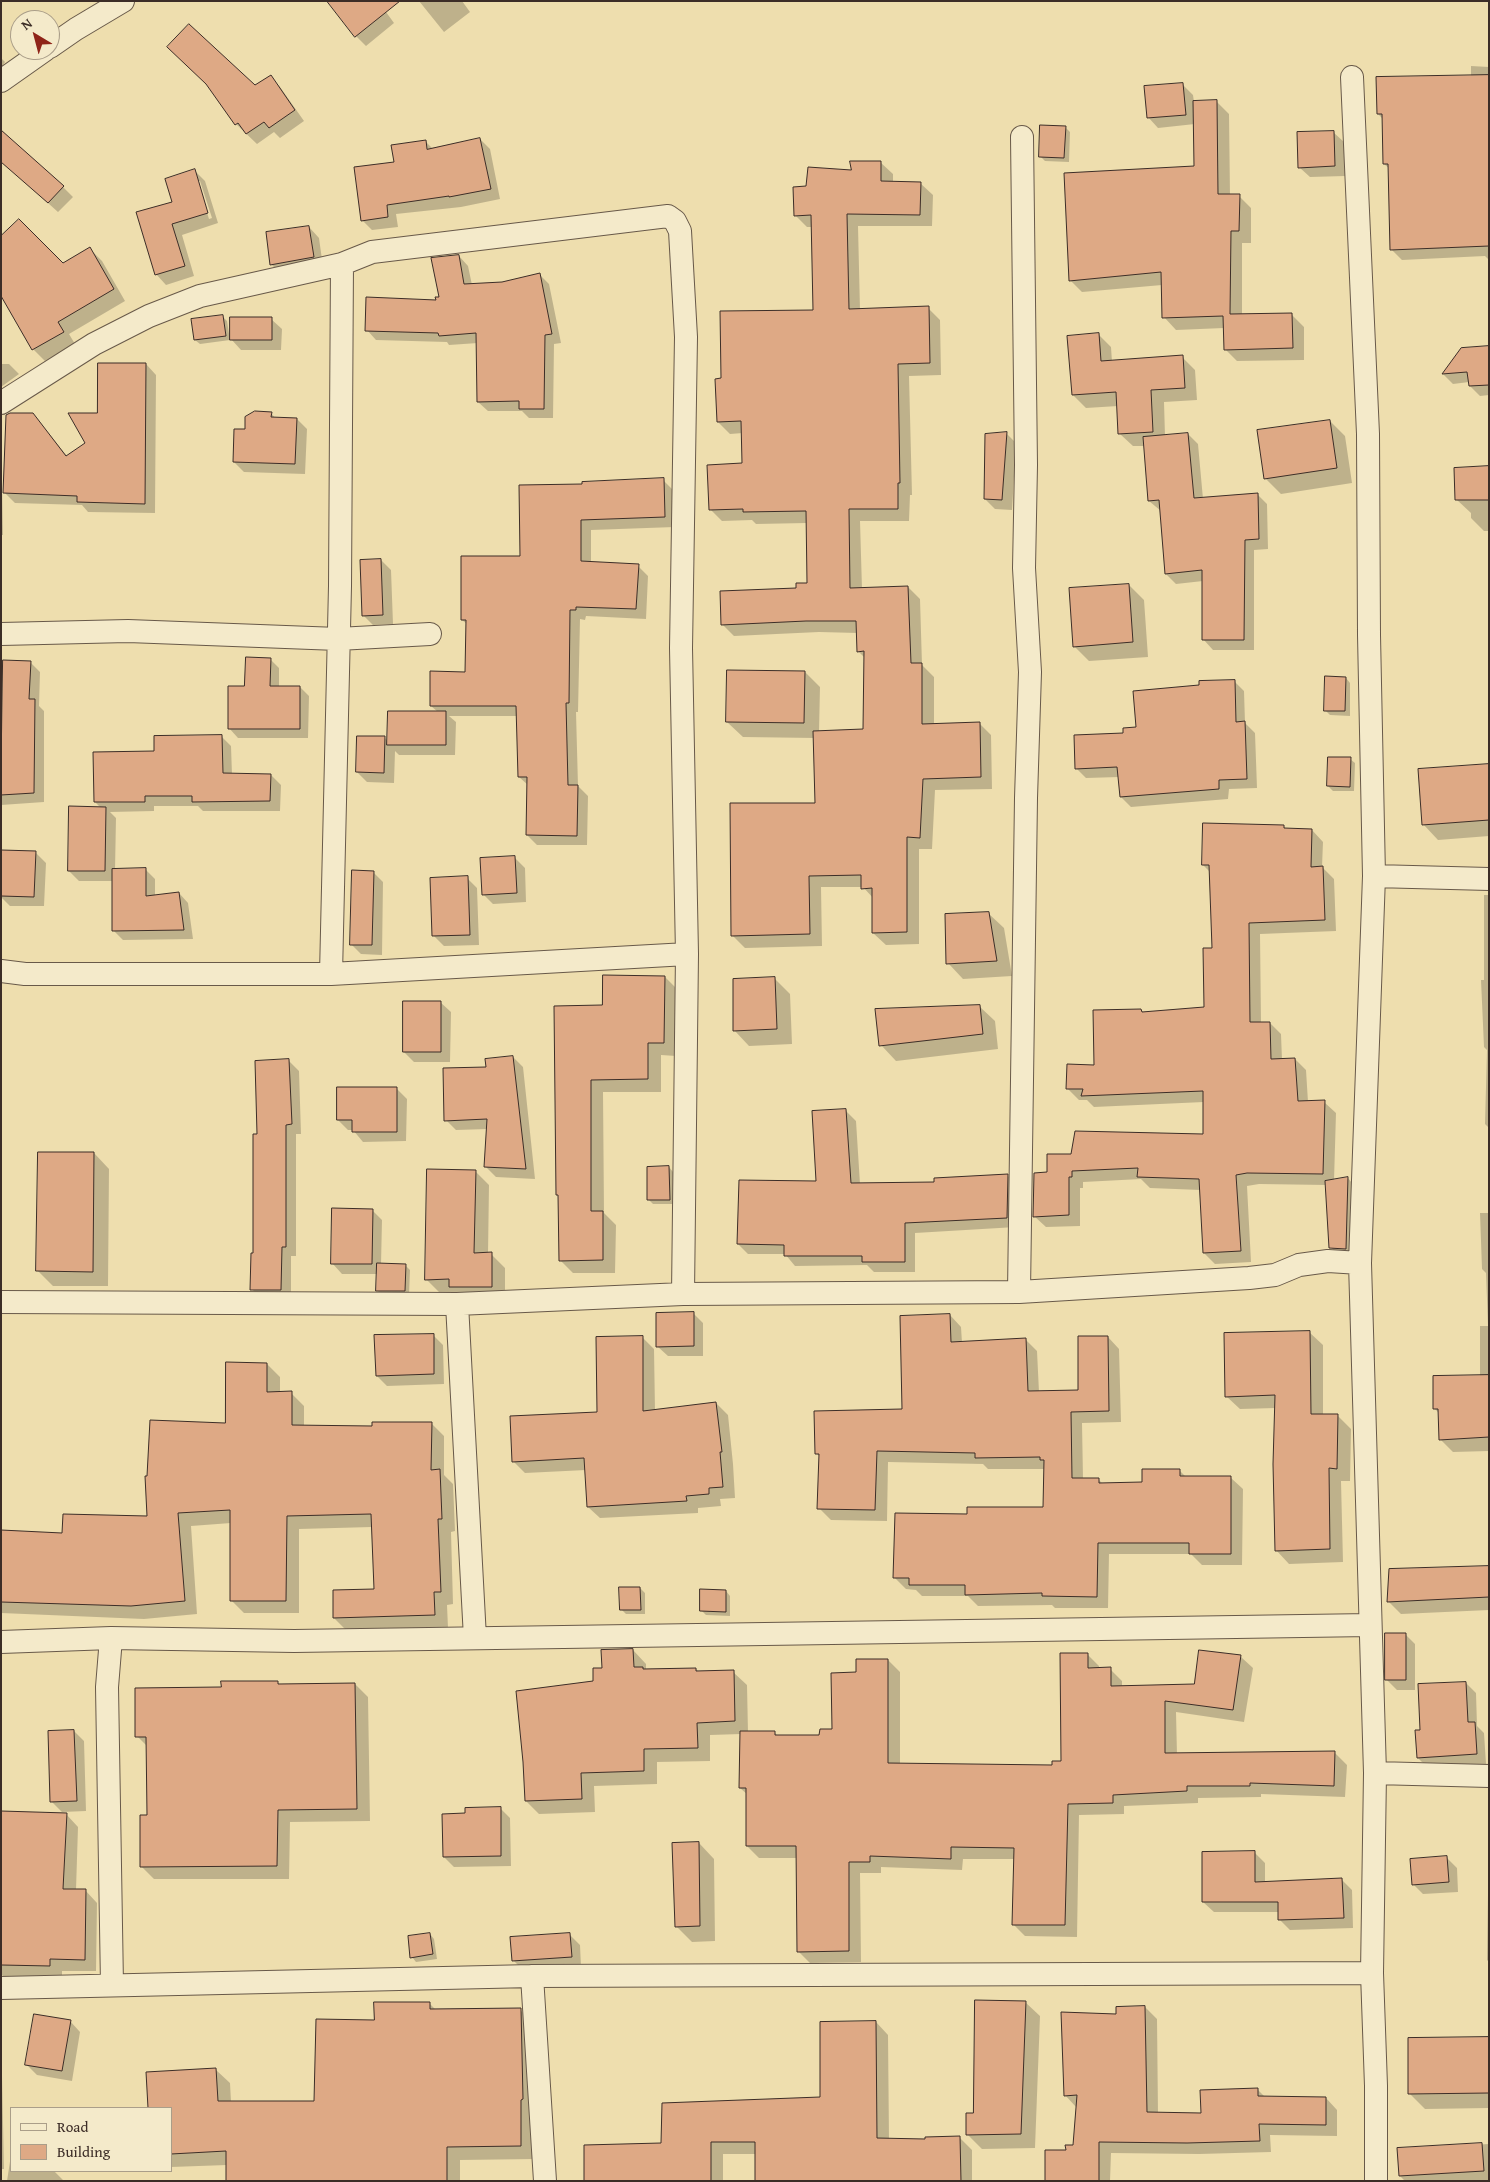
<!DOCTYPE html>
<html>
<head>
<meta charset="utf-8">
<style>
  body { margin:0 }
  #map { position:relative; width:1490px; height:2182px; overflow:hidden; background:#eedeae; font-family:"Gentium Book Plus",serif }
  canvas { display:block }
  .frame { position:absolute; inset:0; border:2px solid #3c2d27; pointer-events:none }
  .legend { position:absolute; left:10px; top:2107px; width:162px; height:65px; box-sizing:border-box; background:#f4eaca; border:1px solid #aa9e89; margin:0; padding:6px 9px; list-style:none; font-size:15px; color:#3c2d27 }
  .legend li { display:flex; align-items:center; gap:10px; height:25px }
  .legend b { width:25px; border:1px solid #aa9e89 }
  .north { position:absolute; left:10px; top:10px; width:50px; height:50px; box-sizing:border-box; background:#f4eaca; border:1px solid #aa9e89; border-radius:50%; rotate:323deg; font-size:14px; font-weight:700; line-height:20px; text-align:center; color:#3c2d27 }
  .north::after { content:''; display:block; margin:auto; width:18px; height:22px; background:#8f2418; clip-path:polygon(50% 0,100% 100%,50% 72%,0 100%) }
</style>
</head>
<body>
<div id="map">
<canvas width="1490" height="2182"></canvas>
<div class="frame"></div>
<ul class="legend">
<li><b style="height:6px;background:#f4eaca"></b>Road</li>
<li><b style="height:14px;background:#dea985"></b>Building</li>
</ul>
<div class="north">N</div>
</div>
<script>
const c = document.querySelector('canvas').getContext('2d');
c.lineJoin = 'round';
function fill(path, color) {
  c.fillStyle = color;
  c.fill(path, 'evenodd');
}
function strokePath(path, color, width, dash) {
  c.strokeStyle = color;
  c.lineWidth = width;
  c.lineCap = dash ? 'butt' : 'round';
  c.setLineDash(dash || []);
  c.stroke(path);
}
fill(new Path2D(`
  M378,1L394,23L366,46L356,36Z
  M419,1H462L470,12L444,32Z
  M1,58L5,62L1,68Z
  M1471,66L1489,67V260L1485,256L1402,260L1392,250L1390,169L1384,164L1383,119L1378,114L1471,76Z
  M270,77L280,87L304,121L280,138L274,132L257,144L236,124L255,87Z
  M1183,85L1193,95L1194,102H1217L1229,114L1230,196H1239L1251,208V243H1242V316L1291,314L1304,327V360L1237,361L1225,349L1224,328L1176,330L1164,317L1162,285L1082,292L1070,280L1195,167V124L1158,128L1148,117Z
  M1065,127L1070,132L1069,162L1045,161L1040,156Z
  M1333,132L1344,142L1345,176L1310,177L1299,167Z
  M480,139L490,149L500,199L461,207L396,214L398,227L372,230L362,220L395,163L425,141L433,149Z
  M1,161L63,187L73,197L58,212Z
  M880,162L893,174V183H920L933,195L932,226H858L860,310L928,308L940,320L941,375L909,376L912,495H910L909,521H860L862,589L908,587L920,599L922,665L934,677V724L979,723L991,735L992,789L935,790L932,849H919V944L886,945L873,933L874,899L863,887H821L822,946L745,948L732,935L816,804L815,738L743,737L727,722L805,672L820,687L819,732L864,730L865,658L858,651V633L819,632L734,636L722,624L808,584L807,523L756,524L752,520L722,521L710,509L743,464V433L730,434L718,422L722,379L814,311L813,227H807L795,215L807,188Z
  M195,171L205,181L218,223L182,235L194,276L166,285L156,274L174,202ZM197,181H200L212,218L209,219Z
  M309,227L319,238L323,267L282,275L272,265Z
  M90,249L102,261L125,301L69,334L75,344L45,361L33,349L63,264Z
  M459,256L468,266L472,285L502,283L540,275L549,284L561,343L554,344L553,418H529L522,411H488L478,402V343L449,345L447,342L376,340L367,330L437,301Z
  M222,316L227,321L230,340L200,344L195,340Z
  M271,319L282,329L281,350H241L231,339Z
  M1098,334L1111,347L1112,362L1182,357L1195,370L1197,400L1164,402L1165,436L1188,434L1198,444L1203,499L1257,494L1267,504L1268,549L1254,550V650H1213L1203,639V581L1176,584L1166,574L1161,511L1149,501L1145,446H1133L1120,434L1118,406L1086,408L1073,395Z
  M1489,347V395L1480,396L1470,386L1469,382L1453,384L1443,374Z
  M1,364H9L19,374L1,387Z
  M146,364L156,375L155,513L88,512L82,505L15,503L5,493L33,414L67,456L87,443L98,414Z
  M271,413L276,419H297L307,429L305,474L244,472L234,462L246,430Z
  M1330,421L1345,436L1352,483L1281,494L1266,479Z
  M1006,433L1016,443L1012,510L995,509L985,499Z
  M1489,468V531H1484L1471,518V513L1457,500Z
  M663,480L673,490L675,527L591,530V563L638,566L648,576L646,619L586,616L585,620L580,619L578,712H576L578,786L588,796L587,845H537L527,835L528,785L519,777L518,716H449L456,722L455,755H399L395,751L394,783L367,782L357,772L385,738L388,742L438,712L431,706L467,673V624L462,620L521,557L583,485Z
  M1,486L2,487L3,535H1Z
  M381,560L391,570L393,624L373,625L363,615Z
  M1129,585L1144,600L1148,657L1089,661L1074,646Z
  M270,659L279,668V687H300L309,696L308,738H238L229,728L246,687Z
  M30,662L40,672L39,706L44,711V802L1,805V734H4Z
  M1346,678L1350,683V716L1330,715L1325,710Z
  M1234,681L1244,691L1245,723L1255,733L1257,788L1229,789L1228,799L1131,807L1121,797L1119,777L1086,778L1076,768L1124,734L1137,729L1200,686Z
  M221,736L231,746L232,775H271L281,785L280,811H203L198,806H154V811L110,812L116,818L115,870H146L155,879V896L179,893L188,903L193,939L123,940L114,931L113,881H79L69,871L101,808L95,802L155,753Z
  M1350,759L1355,763L1354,791H1333L1328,786Z
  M1489,766V836L1438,840L1423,824Z
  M1283,826L1286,829L1312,830L1323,842L1322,867L1334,879L1336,931L1260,934L1261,1023H1270L1281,1034L1282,1060L1295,1059L1306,1070L1308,1102H1324L1336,1113L1334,1181L1348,1178L1352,1183L1350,1253L1335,1252L1331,1247L1327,1185L1259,1184L1247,1186L1251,1262L1215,1264L1204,1253L1201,1190L1150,1188L1141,1179L1083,1182V1188H1080V1226L1046,1227L1034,1216L1048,1173L1072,1155L1205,1136L1204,1102L1094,1107L1087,1100H1079L1067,1088L1096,1066L1141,1010L1144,1013L1205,1008L1214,949L1211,873L1203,865Z
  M1,851L36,853L46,863L44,906H10L1,897Z
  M514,857L525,868L526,902L493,904L483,894Z
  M373,872L383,882L382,955L361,954L351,944Z
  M467,878L477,888L479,945L444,946L434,936Z
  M1484,895H1489V1128L1485,1124L1487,1050L1484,1047L1481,980H1484Z
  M988,913L1004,928L1012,976L963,979L948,963Z
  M665,977L678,990L676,1056L661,1055V1092H603L604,1213L616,1225L615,1273H573L560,1260L603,1007Z
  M774,978L790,994L792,1044L749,1046L734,1030Z
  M440,1002L451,1012L450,1062H414L404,1052Z
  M979,1006L995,1021L998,1049L896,1061L881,1045Z
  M513,1057L523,1067L535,1179L496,1177L486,1167L488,1129L456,1130L446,1120L487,1068Z
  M289,1061L299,1071L301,1134H296V1256H291V1300H262L252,1289L259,1135Z
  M397,1089L407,1099L406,1141L363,1142L353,1130H348L338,1120Z
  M846,1111L856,1121L860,1184H935L1007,1175L1017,1185L1016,1227L915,1233V1272H874L867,1265L795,1266L785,1254H748L738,1244L818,1182Z
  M94,1153L109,1169L108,1286H53L38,1271Z
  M669,1167L673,1172L674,1204H653L649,1200Z
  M475,1171L489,1185L488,1254H491L505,1268V1300H464L457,1293H440L426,1279Z
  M372,1210L382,1220L381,1265H405L410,1270L409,1295H382L377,1290L378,1274H342L332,1263Z
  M1480,1213H1489V1451L1453,1452L1441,1440L1440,1414L1434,1408L1480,1376V1326H1488L1486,1273L1482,1269Z
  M693,1313L703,1323V1356H668L657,1346Z
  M950,1315L961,1327L962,1343L1025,1339L1037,1351L1039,1392L1080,1391L1108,1337L1119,1349L1121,1422L1082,1423L1083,1479H1098L1103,1484H1143L1179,1470L1187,1478H1231L1243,1489L1242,1565H1202L1191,1554H1109L1108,1608H1055L1052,1605L978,1606L968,1596H922L916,1590L906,1589L894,1577L968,1515L1044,1509L1045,1469H988L983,1464L888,1462L887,1521L831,1520L819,1508L820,1457L816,1453L904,1411Z
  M1309,1332L1323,1345V1415L1338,1416L1351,1429L1350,1481H1341L1343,1562L1289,1564L1276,1550V1408L1240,1409L1226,1396Z
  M433,1335L443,1345L444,1384L387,1386L377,1376Z
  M642,1337L654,1349L655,1411L716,1403L728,1415L733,1464L735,1498L720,1499L721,1506L698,1508V1513L600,1518L588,1507L586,1470L525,1473L513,1461L598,1413Z
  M267,1364L280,1377V1393H291L304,1406V1427L373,1428L431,1423L444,1436V1475L453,1484L455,1531L451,1532L453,1604L447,1605L448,1628L347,1631L334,1618L375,1590L372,1527L299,1529V1613H244L231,1600V1523L191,1526L197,1614L144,1619L1,1613V1531L63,1534L148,1518L226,1425Z
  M1489,1566V1610L1401,1614L1388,1601Z
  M640,1588L645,1593V1614H626L621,1609Z
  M726,1591L730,1596V1616L706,1615L701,1610Z
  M1405,1634L1415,1644V1690H1397L1387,1680Z
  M633,1650L646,1664V1671L696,1669L699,1672H733L747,1685L748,1733L774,1732L778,1736L821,1737L834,1730L857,1673L888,1660L900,1672V1765L1053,1766L1063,1762L1087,1654L1099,1666V1669H1110L1122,1681V1687L1195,1686L1241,1657L1253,1668L1244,1722L1176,1712L1177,1755L1335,1753L1347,1765L1345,1797L1261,1794V1797L1198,1798V1803L1124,1806V1814L1079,1815L1077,1937L1025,1936L1013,1924L1015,1859H963L962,1870L881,1867V1873H860L861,1962L810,1963L798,1951V1858H759L747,1846L748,1795L740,1788L741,1734L710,1735V1761L657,1762V1784L594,1786L595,1812L539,1814L526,1801L603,1669Z
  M278,1683L281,1685L355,1684L368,1697L370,1821L290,1822L289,1879H154L141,1866L148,1816V1747L137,1736L222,1688Z
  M1466,1683L1476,1693L1477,1726L1484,1733L1486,1764L1428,1768L1418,1758L1421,1731Z
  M74,1731L84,1741L86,1811L62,1812L52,1802Z
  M500,1808L510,1818L511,1866L454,1867L444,1857L467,1814Z
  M1,1811L66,1814L78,1827L76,1890H85L97,1903L96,1971H62V1978L3,1976L1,1974Z
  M699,1843L714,1859L715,1941L692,1942L676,1926Z
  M1255,1853L1265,1863V1882L1342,1880L1352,1890L1353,1928L1290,1930L1280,1920L1279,1912H1214L1203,1902Z
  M1446,1857L1457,1868L1458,1892L1423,1894L1413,1884Z
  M1488,1893H1489V1962L1487,1960Z
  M430,1934L434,1939L437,1959L416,1962L412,1957Z
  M570,1935L580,1945L581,1967L523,1970L513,1960Z
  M1025,2002L1040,2016L1035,2148L982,2149L968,2135L974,2114Z
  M429,2003L436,2010H520L534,2023L535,2159L460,2160V2181H227V2165L171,2167V2108H149L148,2073L216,2070L230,2083L231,2102H315L375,2021Z
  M1145,2007L1157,2019L1158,2114H1202L1257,2089L1265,2097L1326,2098L1337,2110V2136L1270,2135L1271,2152L1199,2154L1111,2153L1110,2181H1046L1067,2152L1075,2146L1076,2107L1065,2095L1117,2016Z
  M70,2021L80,2032L72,2081L37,2075L27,2065Z
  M876,2022L888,2035L889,2140H926L959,2137L972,2150V2181H757L756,2154H723V2181H585L662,2145L821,2098Z
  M1,2028L4,2169H1Z
  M1489,2039V2108L1425,2109L1409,2093Z
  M1489,2144V2181H1405L1400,2176L1399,2149Z
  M11,2155V2171H54L64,2181H7Z`), '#0003');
const building = new Path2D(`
  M327,1H400L355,37Z
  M189,24L255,85L271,75L295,110L269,128L264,122L246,134L238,123L235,125L206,84L167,47Z
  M1489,75V246L1390,250L1388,164H1383L1382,114H1377L1376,77Z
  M1183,83L1186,115L1147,118L1144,86Z
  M1217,100L1218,194H1240L1239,231H1231L1230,314L1292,313L1293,348L1224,350L1223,316L1162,318L1161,272L1069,281L1064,173L1194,166L1193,101Z
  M1040,125L1066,126L1064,158L1039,157Z
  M1,130L64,186L48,203L1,162Z
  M1334,131L1335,166L1298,168L1297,132Z
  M480,138L491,189L449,197V196L387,205L388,217L361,221L354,167L394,162L391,145L426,140L427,149Z
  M850,161H881V181L921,182L920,215L847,214L849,309L929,306L930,363L898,364L900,483H898V509H849L850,588L908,586L911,663H922V724L980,722L981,777L923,779L920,838L907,837V932L872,933V888L861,889V875L809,876L810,934L731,936L730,803H815L813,731L863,729L864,651L857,652L856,621H806L721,625L720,591L796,588V583H807L806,511L743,512V509L709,510L707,465L742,463L741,421L717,422L715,379L721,378L720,311L813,310L811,215L794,216L793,187L806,186L808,167L851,170Z
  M195,169L208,213L172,224L185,266L155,275L136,212L172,202L165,179Z
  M19,219L63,263L90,247L114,289L58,322L64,332L32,350L1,296V236Z
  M309,226L314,257L270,265L266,232Z
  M459,255L464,284L502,282L540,273L552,334L545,335L544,409H519V401L477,402L476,333L439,336L438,333L365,331L366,297L436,300L435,297H439L431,258Z
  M223,315L226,336L194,340L191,319Z
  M230,317H272V340H230Z
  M1099,333L1101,361L1183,355L1185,388L1151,390L1153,432L1118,434L1116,392L1072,395L1067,336Z
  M1489,346V385L1469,386L1467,372L1442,374L1461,348Z
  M98,363H146L145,504L77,502V496L3,493L6,415L10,413H33L66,456L85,443L68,413H97Z
  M255,411L272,412L271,417L297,418L295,464L233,462L234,429H245V417Z
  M1330,420L1337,468L1264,479L1257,430Z
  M1007,432L1002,500L984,499L985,434Z
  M1188,433L1194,498L1258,493L1259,539L1245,540L1244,640H1202V570L1165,574L1159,500L1148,501L1143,437Z
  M1489,466V500H1455L1454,468Z
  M664,478L665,517L581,520V561L639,564L636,609L576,607V610H570L569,703H566L568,785H578L577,836L526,835L527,777H518L516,706H430V671L465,672L466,620H461V556H520L519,485L582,484V482Z
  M381,559L383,615L362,616L360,560Z
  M1129,584L1133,642L1073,647L1069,588Z
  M246,657L271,658L270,686H300V729H228V686H244Z
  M3,660L31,661L29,699H35L34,793L1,795Z
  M727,670L805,671L804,723L726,722Z
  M1325,676L1346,677L1345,711H1324Z
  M1235,680L1236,722L1245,721L1247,779L1219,780V789L1120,797L1117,767L1075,769L1074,735L1123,733V728L1136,727L1133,691L1199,685V681Z
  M388,711H446V745H387Z
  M222,735L223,773L271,774L270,801L192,802V796H145V802H94L93,752L154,751V736Z
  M357,736H385L384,773L356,772Z
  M1328,757H1351L1350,787L1327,786Z
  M1489,764V820L1422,825L1418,769Z
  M69,806L106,807L105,871H68Z
  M1203,823L1284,825V828L1312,829L1311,867L1323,866L1325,920L1249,923L1250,1022H1270L1271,1059L1295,1058L1298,1101L1325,1100L1323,1174L1247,1173L1236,1175L1241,1251L1203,1253L1199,1179L1137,1177L1138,1168L1072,1171V1177H1069V1215L1033,1217L1034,1173L1047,1172V1154H1071L1075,1131L1203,1134V1091L1081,1096L1083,1089H1066L1067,1064L1094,1065L1093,1010L1141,1009L1142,1012L1204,1007L1203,948H1212L1209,865H1202Z
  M1,850L36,851L34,897L1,896Z
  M515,856L517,893L482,895L480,858Z
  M146,868V896L179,892L184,930L112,931V869Z
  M352,870L374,871L372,945H350Z
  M468,876L470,935L432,936L430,878Z
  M989,912L997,961L946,964L945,914Z
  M603,975L665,976L664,1043H648V1079L591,1080V1211H603V1260L559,1261L558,1195H556L554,1006L602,1005Z
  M775,977L777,1029L733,1031V979Z
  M403,1001H441V1052H403Z
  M980,1005L983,1034L879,1046L875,1009Z
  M513,1056L526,1169L484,1167L487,1119L444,1121L443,1068L486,1067L485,1059Z
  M289,1059L292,1124L286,1125V1247H282L281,1290H250L251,1253H253V1134H257L255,1061Z
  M337,1087H397V1132H352V1120H337Z
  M846,1109L851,1183L934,1182V1178L1008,1174L1007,1218L905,1223V1262H862V1256H784V1245L737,1244L739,1180L816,1181L812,1111Z
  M38,1152H94L93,1272L36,1271Z
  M669,1166L670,1200H647V1167Z
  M427,1169L476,1170L474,1253L492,1252V1287H449V1279L425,1280Z
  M1348,1177L1346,1249L1329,1248L1325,1181Z
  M332,1208L373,1209L372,1264H331Z
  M377,1263L406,1264L405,1291H376Z
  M694,1312V1346L656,1347V1313Z
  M950,1314L951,1342L1026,1338L1028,1391L1078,1390V1336H1108L1109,1411L1071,1412L1072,1478H1099V1483L1142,1482V1469H1180V1476H1231V1554H1189V1543H1098L1097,1597L1042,1596V1593L965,1595V1585H909V1578H893L895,1513L967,1514V1507H1043L1044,1460H1040V1457L975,1458V1453L877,1451L875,1510L817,1509L819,1454H815L814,1411L902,1409L900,1316Z
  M1310,1331L1311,1414H1338L1337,1469L1329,1468L1330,1549L1275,1551L1273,1464L1275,1395L1225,1397L1224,1333Z
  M434,1334V1374L376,1376L374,1335Z
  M643,1336V1411L716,1402L722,1452H720L723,1487L709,1488V1494L686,1496L687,1501L587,1507L584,1458L512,1462L510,1416L597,1412L596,1337Z
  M226,1362L267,1363V1392L292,1391V1425L372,1426V1422H432L431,1470L440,1469L442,1519H438L441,1592H434L435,1615L333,1618V1590L374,1589L371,1514L287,1516L286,1601H230V1510L178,1513L185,1601L131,1606L1,1602V1530L62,1533L63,1514L147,1516L145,1476H147L150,1420L225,1423Z
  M1489,1375V1437L1439,1440L1438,1409H1433V1376Z
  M1489,1566V1597L1387,1602L1389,1569Z
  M619,1587H640L641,1610H620Z
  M700,1589L726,1590V1612L700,1611Z
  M1385,1633H1406V1680H1385Z
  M633,1649L634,1667H643V1669L696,1668V1671L734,1670L735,1721L697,1723L698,1748L644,1749V1771L581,1773L582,1799L525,1801L523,1762L516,1691L593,1681V1668H602L601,1650Z
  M1199,1650L1241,1655L1233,1710L1165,1701V1753L1335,1751L1334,1786L1250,1783V1786H1187V1791L1113,1795V1803L1068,1804L1065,1925H1012L1014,1848L951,1847V1859L870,1856V1862H849V1951L797,1952L796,1846H746V1788H739L740,1731H775V1735H819L820,1729H832L831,1673L856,1672V1659H888V1763L1052,1765V1761H1061L1060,1653H1088V1668L1111,1667V1686L1194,1684Z
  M221,1681H278V1684L355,1683L357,1809L278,1810L277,1866L140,1867V1815H147L146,1737H135V1688L221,1687Z
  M1466,1682L1468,1722H1475L1477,1754L1417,1758L1415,1730H1420L1418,1684Z
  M74,1730L77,1801L50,1802L48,1731Z
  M501,1807V1856L443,1857L442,1814L465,1813V1808Z
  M1,1811L67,1813L63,1889H86L85,1960L50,1959V1966L1,1965Z
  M699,1842L700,1926L675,1927L672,1843Z
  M1255,1851V1882L1342,1878L1344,1918L1278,1920V1902H1202V1852Z
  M1447,1856L1449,1882L1412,1885L1410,1859Z
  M430,1933L433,1954L410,1958L408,1936Z
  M570,1933L572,1957L512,1961L510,1937Z
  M975,2000L1026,2001L1021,2134L966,2135V2113H973Z
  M374,2002H430V2009L521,2008L523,2099L521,2100V2146L447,2147V2181H226V2151L171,2154V2108H148L146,2072L216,2068L218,2101H314L316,2019L374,2020Z
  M1145,2006L1147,2112L1201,2113L1200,2090L1258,2088V2096L1326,2097V2125L1259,2124L1260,2141L1187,2143L1099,2142V2181H1045V2150H1066L1065,2145H1073L1077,2095L1064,2096L1061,2012L1116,2014V2007Z
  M34,2014L71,2020L62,2071L25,2065Z
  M876,2021L877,2138L925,2139V2137L960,2136L961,2181H755V2142H711V2181H584V2145L661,2143L662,2103L820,2097V2022Z
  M1489,2037V2093L1408,2094V2038Z
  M1482,2143L1484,2171L1399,2176L1397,2148Z`);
fill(building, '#dea985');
strokePath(building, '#3c2d27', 1);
const street = new Path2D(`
  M50,47L76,29L123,1
  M1352,77L1368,434L1369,635L1374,876L1360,1263L1375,1773L1372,1973L1376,2086V2181
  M1,81L45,50
  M1022,137L1026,465L1024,568L1030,672L1026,798L1019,1292L1249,1278L1275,1275L1299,1265L1328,1261L1360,1263
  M1,403L94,344L149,316L200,296L342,264L372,252L668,216L675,221L680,231L686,337L681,648L687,954L683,1294
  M1,634L128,631L338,639L430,634
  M1374,876L1489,879
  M1,971L25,974H331L687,954
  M331,974L340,586L342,264
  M1,1302L457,1304L683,1294L1019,1292
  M457,1304L475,1638
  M111,1638L294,1641L1370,1625
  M1,1642L111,1638L107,1687L112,1985
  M1375,1773L1489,1776
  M532,1976L545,2181
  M1,1988L532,1976L1372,1973`);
strokePath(street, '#685949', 24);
strokePath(street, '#f4eaca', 22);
</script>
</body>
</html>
